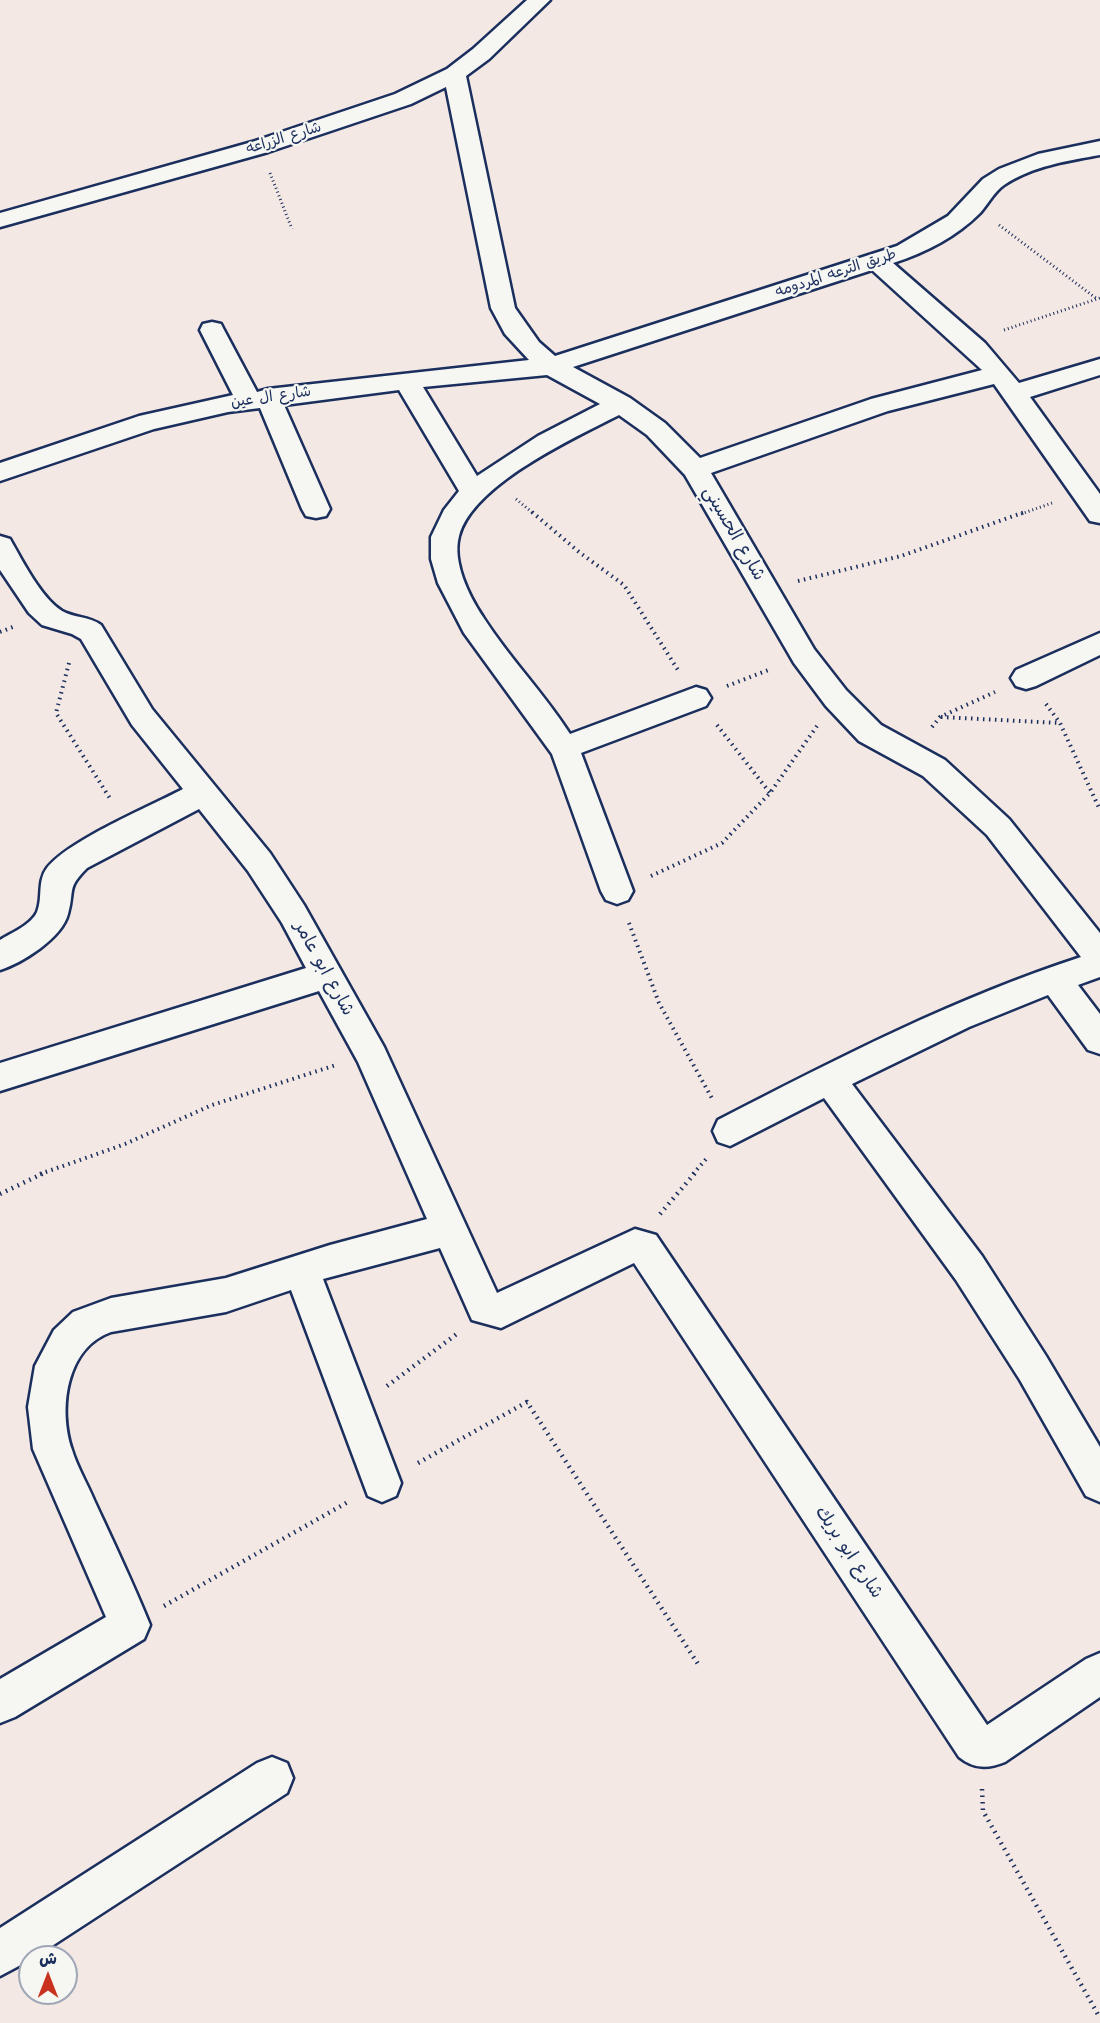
<!DOCTYPE html>
<html>
<head>
<meta charset="utf-8">
<style>
  body { margin:0 }
  #map { position:relative; width:1100px; height:2023px; overflow:hidden; background:#f3e8e3; font-family:"Architects Daughter","Playpen Sans Arabic",sans-serif }
  canvas { display:block }
  .north { position:absolute; left:18px; top:1945px; width:60px; height:60px; box-sizing:border-box; background:#f6f6f2; border:2px solid #9ea6b7; border-radius:50%; rotate:0deg; font-size:16px; font-weight:700; line-height:24px; text-align:center; color:#1b2f5e }
  .north::after { content:''; display:block; margin:auto; width:21px; height:27px; background:#c8321e; clip-path:polygon(50% 0,100% 100%,50% 72%,0 100%) }
</style>
</head>
<body>
<div id="map">
<canvas width="1100" height="2023"></canvas>
<div class="north">ش</div>
</div>
<script>
const c = document.querySelector('canvas').getContext('2d');
c.lineJoin = 'round';
function strokePath(path, color, width, dash) {
  c.strokeStyle = color;
  c.lineWidth = width;
  c.lineCap = dash ? 'butt' : 'round';
  c.setLineDash(dash || []);
  c.stroke(path);
}
function fill(path, color) {
  c.fillStyle = color;
  c.fill(path, 'evenodd');
}
function label(font, color, halo, rows, align = 'center') {
  c.font = font + ' "Architects Daughter","Playpen Sans Arabic",sans-serif';
  c.lineWidth = 4.5;
  c.setLineDash([]);
  c.textBaseline = 'middle';
  c.strokeStyle = halo;
  c.fillStyle = color;
  for (const [text, x, y, turn = 0] of rows) {
    c.save();
    c.translate(x, y);
    c.rotate((+turn || 0) * Math.PI / 180);
    c.textAlign = isNaN(turn) ? turn : align;
    if (halo) c.strokeText(text, 0, 0);
    c.fillText(text, 0, 0);
    c.restore();
  }
}
const street = new Path2D(`
  M527,0H550L489,59L466,76L515,308L539,342L555,356L897,246L948,216L983,179L999,169L1038,154L1100,141V155C1067,161 1032,166 1004,185C994,192 988,204 980,213C956,237 925,253 893,263L985,343L1019,383L1100,359V375L1030,397L1100,494V523L1090,521L994,384L888,411L711,473L814,649L846,690L881,725L945,760L1009,819L1100,933V977L1078,985L1100,1014V1054L1088,1050L1048,995L969,1027L852,1084L982,1256L1046,1356L1100,1447V1502L1086,1496L1020,1380L956,1280L824,1098L730,1146L718,1142L713,1131L718,1120C836,1059 955,998 1081,957L987,835L923,776L859,741L826,706L794,663L685,475L647,435L619,415C574,438 473,484 459,536C452,562 469,596 483,617C509,658 544,693 570,734L696,687L706,690L711,698L706,706L581,753L633,891L628,900L617,904L606,900L601,891L552,754L464,633L438,583L431,559V537L444,510L459,491L399,390L284,405L330,509L326,516L316,518L306,516L302,509L260,408L228,412L154,429L0,481V463L139,416L233,395L200,330L203,324L212,322L221,324L224,330L257,392L268,389L529,360L505,334L491,308L446,87L411,104L268,152L0,227V213L252,142L395,94L447,69L473,49ZM872,270L982,370L871,399L700,458L665,423L630,398L573,367ZM547,375L600,404L538,436L477,476L423,387Z
  M0,536L10,539C22,560 41,598 62,611C74,618 89,616 101,625L152,709L270,853L304,905L384,1047L497,1293L635,1229L656,1235L987,1725L1086,1659L1100,1653V1697L1005,1762C988,1769 974,1769 959,1757L634,1263L501,1328L472,1320L440,1248L323,1279L401,1483L396,1496L382,1502L368,1496L291,1290L226,1312L111,1332C66,1348 58,1409 72,1450C77,1467 87,1483 94,1500C113,1541 133,1583 150,1625L144,1639L15,1717L0,1723V1679L106,1617L33,1449L28,1407L35,1366L54,1330L73,1312L111,1298L226,1278L330,1245L427,1219L358,1062L319,991L0,1091V1063L306,968L282,923L248,871L199,809L87,868C66,889 75,889 68,914C62,938 22,963 0,970V940C11,933 31,925 37,912C43,898 37,881 47,868C69,840 149,807 183,789L132,725L81,639L72,634L42,625L29,613L0,570Z
  M1100,633V655L1036,686L1026,689L1016,686L1011,678L1016,670Z
  M272,1757L287,1763L293,1778L287,1793L35,1957H30V1960L0,1976V1928L257,1763Z`);
strokePath(street, '#1b2f5e', 5);
strokePath(new Path2D(`
  M270,173L292,229
  M999,225L1097,299
  M1004,330L1100,298
  M516,499L534,514
  M1021,514L1052,503`), '#1b2f5e', 3, [1, 3]);
strokePath(new Path2D(`
  M532,512L579,552L624,585L678,670
  M798,581L901,556L1025,512
  M0,632L13,627
  M69,663L56,713L111,800
  M727,686L771,669
  M1046,704L1060,723L1100,810
  M941,717L1059,723
  M717,725L770,793
  M932,727L940,717L995,692
  M651,876L722,843L770,793L817,726
  M629,923L659,1003L713,1100
  M40,1174L125,1144L212,1105L336,1065
  M693,1174L707,1158`), '#1b2f5e', 4, [1.5, 4.5]);
strokePath(new Path2D(`
  M0,1194L44,1173
  M660,1214L695,1173
  M387,1386L458,1333
  M418,1463L527,1402L698,1664
  M164,1606L348,1502
  M982,1789L983,1811L1100,2018`), '#1b2f5e', 4.5, [1.5, 5]);
fill(street, '#f6f6f2');
label('15px', '#1b2f5e', '#f6f6f2', [
  ["شارع الزراعه",284,139,-17],
  ["طريق الترعه المردومه",836,274,-18],
  ["شارع ال عين",271,398,-8]
]);
label('18px', '#1b2f5e', '#f6f6f2', [
  ["شارع الحسيني",733,534,60],
  ["شارع ابو عامر",323,969,61],
  ["شارع ابو بريك",848,1553,56]
]);
</script>
</body>
</html>
